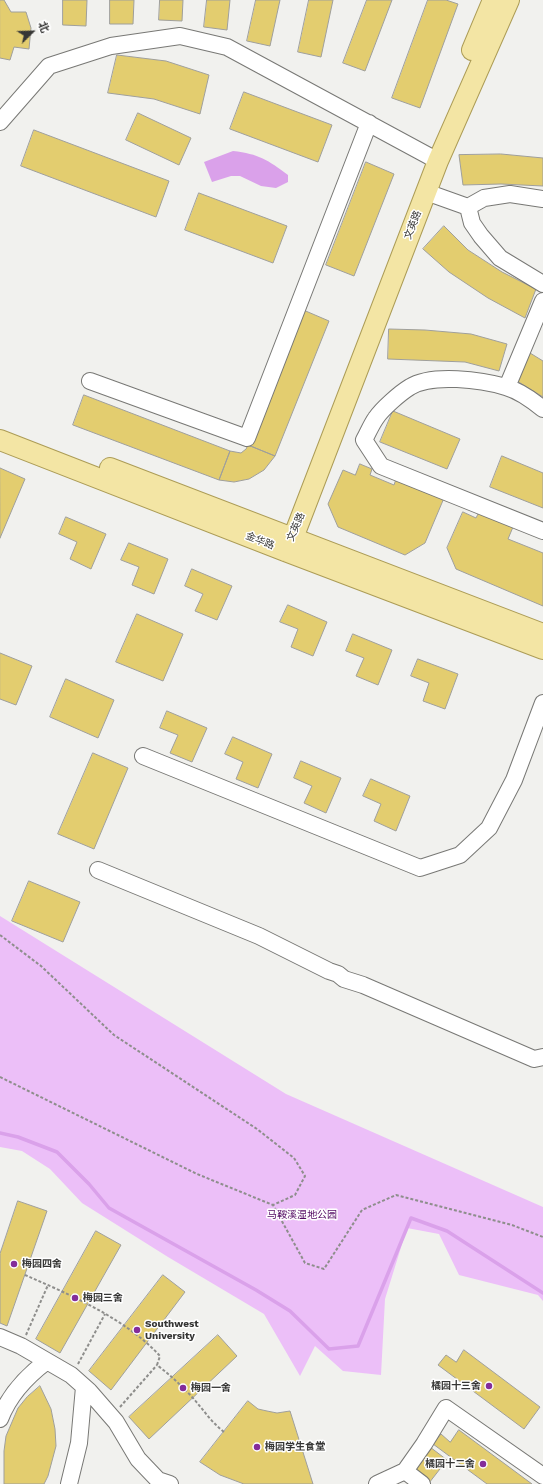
<!DOCTYPE html>
<html>
<head>
<meta charset="utf-8">
<style>
  body { margin:0 }
  #map { position:relative; width:543px; height:1484px; overflow:hidden; background:#f1f1ee; font-family:"Work Sans","Noto Sans SC",sans-serif }
  canvas { display:block }
  .north { position:absolute; left:12px; top:12px; width:40px; height:40px; -webkit-text-stroke:3px #fff; paint-order:stroke; rotate:67deg; font-size:11px; font-weight:700; line-height:16px; text-align:center; color:#363635 }
  .north::after { content:''; display:block; margin:auto; width:14px; height:18px; background:#363635; clip-path:polygon(50% 0,100% 100%,50% 72%,0 100%) }
</style>
</head>
<body>
<div id="map">
<canvas width="543" height="1484"></canvas>
<div class="north">北</div>
</div>
<script>
const c = document.querySelector('canvas').getContext('2d');
c.lineJoin = 'round';
function fill(path, color) {
  c.fillStyle = color;
  c.fill(path, 'evenodd');
}
function strokePath(path, color, width, dash) {
  c.strokeStyle = color;
  c.lineWidth = width;
  c.lineCap = dash ? 'butt' : 'round';
  c.setLineDash(dash || []);
  c.stroke(path);
}
function label(font, color, halo, rows, align = 'center') {
  c.font = font + ' "Work Sans","Noto Sans SC",sans-serif';
  c.lineWidth = 3;
  c.setLineDash([]);
  c.textBaseline = 'middle';
  c.strokeStyle = halo;
  c.fillStyle = color;
  for (const [text, x, y, turn = 0] of rows) {
    c.save();
    c.translate(x, y);
    c.rotate((+turn || 0) * Math.PI / 180);
    c.textAlign = isNaN(turn) ? turn : align;
    if (halo) c.strokeText(text, 0, 0);
    c.fillText(text, 0, 0);
    c.restore();
  }
}
fill(new Path2D(`
  M0,916L286,1094L543,1207V1301L538,1295L459,1275L439,1234L407,1228L385,1299L381,1375L343,1371L315,1346L300,1376L264,1314L168,1257L82,1203L50,1169L22,1151L0,1147Z`), '#ecbff8');
fill(new Path2D(`
  M233,151C259,154 268,160 288,175V182L276,188L261,186L240,176H231L212,182L204,162Z`), '#daa1ea');
strokePath(new Path2D(`
  M0,1133L18,1137L57,1152L89,1184L109,1208L256,1290L290,1311L329,1349L358,1346L411,1218L447,1231L543,1293`), '#daa1ea', 3.5);
const building = new Path2D(`
  M0,0H4L11,12H26L31,28L29,49L14,47L10,60L0,58Z
  M63,0H87L86,26L63,25Z
  M110,0H134L133,24H110Z
  M160,0H183L182,21L159,20Z
  M207,0H230L227,30L204,27Z
  M256,0H280L270,46L247,41Z
  M309,0H333L321,57L298,52Z
  M367,0H392L365,71L343,63Z
  M428,0H446L458,4L420,108L392,98Z
  M117,55L166,61L209,75L200,114L154,99L108,93Z
  M244,92L332,125L318,162L230,129Z
  M138,113L191,138L179,165L126,140Z
  M34,130L169,181L156,217L21,166Z
  M501,154L543,158V186L501,184L463,185L459,155Z
  M366,162L394,174L354,276L326,265Z
  M199,193L287,226L273,263L185,230Z
  M444,226L468,250L502,272L536,289L525,318L488,298L449,272L423,249Z
  M301,309L329,321L275,456L248,445Z
  M389,329L425,330L471,334L507,344L499,371L465,362L388,359Z
  M530,353L543,361V397L517,381Z
  M84,395L230,451L219,480L73,425Z
  M393,411L460,439L447,469L380,442Z
  M248,445L275,456L264,470L249,479L234,482L219,480L230,451L241,453L246,449Z
  M502,456L543,473V508L490,487Z
  M360,464L372,469L370,475L394,485L396,479L444,498L425,543L405,555L338,527L328,504L343,470L355,475Z
  M0,468L25,479L0,538Z
  M463,512L476,518L479,512L513,527L508,539L543,553V606L456,569L447,548Z
  M66,517L106,534L91,569L70,559L77,542L59,534Z
  M129,543L168,559L154,594L132,585L139,567L121,560Z
  M192,569L232,586L217,620L195,611L203,594L185,586Z
  M288,605L327,622L313,656L291,647L298,629L280,622Z
  M137,614L183,634L163,681L116,662Z
  M353,634L392,650L378,685L356,676L364,658L346,651Z
  M0,653L32,666L16,705L0,699Z
  M418,659L458,674L445,709L423,701L429,683L411,676Z
  M66,679L114,700L98,738L50,717Z
  M167,711L207,728L192,762L170,753L178,735L160,728Z
  M233,737L272,754L258,788L236,779L243,762L225,754Z
  M93,753L128,768L94,849L58,834Z
  M301,761L341,778L326,813L304,803L312,786L294,778Z
  M371,779L410,796L396,831L374,821L381,804L363,796Z
  M29,881L80,902L63,942L12,921Z
  M18,1201L47,1211L7,1326L0,1323V1254Z
  M96,1231L121,1245L60,1353L36,1339Z
  M163,1275L185,1292L111,1390L89,1371Z
  M218,1335L237,1356L149,1439L129,1417Z
  M464,1350L540,1407L524,1429L438,1365L446,1355L456,1362Z
  M40,1386L51,1409L55,1429L56,1446L48,1476L44,1484H4V1451L6,1436L18,1408L27,1397Z
  M248,1401L258,1409L267,1411L277,1413L290,1411L313,1484H244L220,1475L200,1462Z
  M459,1430L532,1484H487L433,1444L441,1434L450,1442Z
  M430,1447L447,1460L429,1483L413,1471Z`);
fill(building, '#e3cd6f');
strokePath(building, '#9f9f9c', 1);
const minor = new Path2D(`
  M0,122L49,66L111,46L180,36L227,47L438,161
  M426,192L468,207L484,198L510,194L543,199
  M468,207L472,223L481,236L500,258L543,284
  M90,381L247,438L369,123
  M507,387L543,301
  M543,409C532,400 520,391 506,387C482,380 432,373 410,387C400,393 382,409 376,418C371,425 368,433 364,440L381,466L543,531
  M143,756L420,868L460,855L489,828L514,780L543,703
  M98,870L259,936L329,971L338,974L344,979L363,985L534,1059L543,1057
  M0,1337L21,1346L71,1375L89,1391L116,1422L138,1459L158,1480L170,1484
  M0,1419C9,1395 27,1376 47,1361
  M405,1471L422,1484
  M69,1484L79,1443L84,1387
  M377,1484L405,1471L424,1444L446,1408L543,1476`);
const major = new Path2D(`
  M472,50L493,0
  M0,440L285,551L543,649
  M110,468L543,634
  M285,551L293,538L438,161L509,0`);
strokePath(minor, '#787875', 18);
strokePath(major, '#ac9c56', 22);
strokePath(new Path2D(`
  M0,935L41,966L114,1035L257,1129L294,1158L305,1176L295,1195L273,1205
  M0,1077L197,1174L273,1205L305,1263L324,1269L362,1210L396,1195L512,1225L543,1237
  M25,1275C71,1295 126,1319 160,1356L157,1365C170,1375 181,1385 192,1397C203,1409 211,1422 224,1432
  M26,1335L48,1285
  M78,1364L105,1314
  M120,1407L157,1365`), '#8e8e8c', 2, [3, 2]);
strokePath(minor, '#fff', 16);
strokePath(major, '#f3e5a4', 20);
for (const [x, y, r, color] of [
  [14,1264,4,"#842d9a"],
  [75,1298,4,"#842d9a"],
  [137,1330,4,"#842d9a"],
  [489,1386,4,"#842d9a"],
  [183,1388,4,"#842d9a"],
  [257,1447,4,"#842d9a"],
  [483,1464,4,"#842d9a"]
]) {
  const dot = new Path2D();
  dot.arc(x, y, r, 0, 2 * Math.PI);
  c.fillStyle = color;
  c.fill(dot);
  strokePath(dot, '#fff', 1.5);
}
label('10px', '#363635', '#fff', [
  ["文英路",413,225,-69],
  ["文英路",296,527,-67],
  ["金华路",260,541,21]
]);
label('10px', '#530a63', '#fff', [
  ["马鞍溪湿地公园",302,1215]
]);
label('bold 10px', '#363635', '#fff', [
  ["梅园四舍",22,1264],
  ["梅园三舍",83,1298],
  ["Southwest",145,1324],
  ["University",145,1336],
  ["橘园十三舍",481,1386,"right"],
  ["梅园一舍",191,1388],
  ["梅园学生食堂",265,1447],
  ["橘园十二舍",475,1464,"right"]
], 'left');
</script>
</body>
</html>
